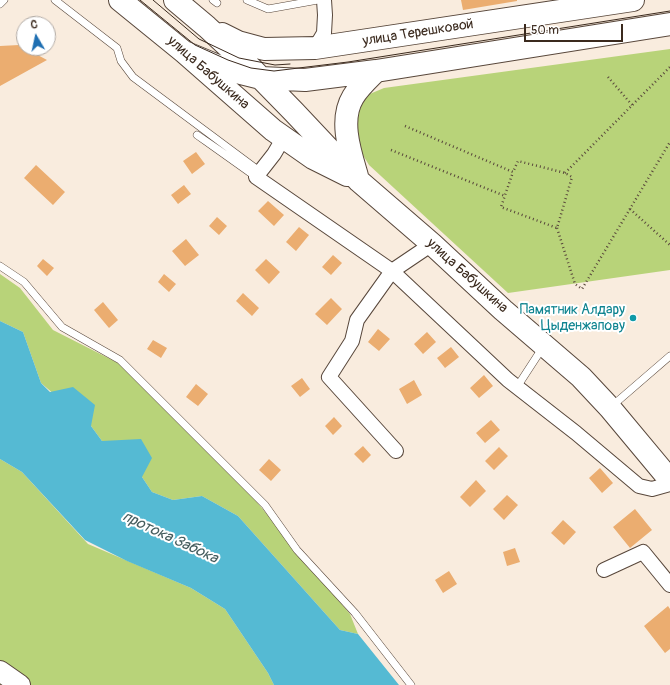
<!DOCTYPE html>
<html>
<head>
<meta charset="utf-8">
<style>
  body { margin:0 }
  #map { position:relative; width:670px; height:685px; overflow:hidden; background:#f9ecde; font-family:Pangolin,sans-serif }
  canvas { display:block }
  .north { position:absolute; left:16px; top:16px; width:40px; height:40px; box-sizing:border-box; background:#fff; border:1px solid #b1aaa5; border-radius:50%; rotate:351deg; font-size:11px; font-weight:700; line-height:16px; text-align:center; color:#3b2a1e }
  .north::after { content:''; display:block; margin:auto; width:14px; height:18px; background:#1f6fb2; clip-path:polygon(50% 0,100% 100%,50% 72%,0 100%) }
  .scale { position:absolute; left:524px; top:24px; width:99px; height:18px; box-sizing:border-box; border:2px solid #3b2a1e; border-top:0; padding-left:5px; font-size:12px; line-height:14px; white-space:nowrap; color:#3b2a1e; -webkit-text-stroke:3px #fff; paint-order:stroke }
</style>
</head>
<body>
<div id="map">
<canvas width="670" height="685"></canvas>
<div class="north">С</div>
<div class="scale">50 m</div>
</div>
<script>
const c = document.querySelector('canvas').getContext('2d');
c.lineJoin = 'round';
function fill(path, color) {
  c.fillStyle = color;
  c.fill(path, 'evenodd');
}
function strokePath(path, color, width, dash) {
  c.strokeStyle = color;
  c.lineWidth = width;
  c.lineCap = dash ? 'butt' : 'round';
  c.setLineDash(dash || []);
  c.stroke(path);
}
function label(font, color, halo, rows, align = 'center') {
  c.font = font + ' Pangolin,sans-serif';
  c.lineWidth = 4;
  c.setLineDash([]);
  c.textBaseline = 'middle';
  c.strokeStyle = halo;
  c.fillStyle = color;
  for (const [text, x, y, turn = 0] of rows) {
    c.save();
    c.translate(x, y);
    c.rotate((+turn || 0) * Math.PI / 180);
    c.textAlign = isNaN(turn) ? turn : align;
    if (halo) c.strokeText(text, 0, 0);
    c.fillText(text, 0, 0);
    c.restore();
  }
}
fill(new Path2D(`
  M670,49V270L508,293L369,165L358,147L354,113L365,96L384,88Z
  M0,274L20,288L53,330L122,365L256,501L350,614L358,634L340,630L238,516L202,496L173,500L152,492L142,477L102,441L91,426L41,383L23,332L0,321Z
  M0,459L22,472L88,544L191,588L225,609L268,673L274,685H0Z`), '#b8d379');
fill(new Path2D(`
  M0,321L23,332L41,383L50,392L73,387L95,405L91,426L102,441L141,439L152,458L142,477L152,492L173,500L202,496L238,516L340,630L358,634L399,685H274L268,673L225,609L191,588L127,561L85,540L22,472L0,459Z`), '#55bad3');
fill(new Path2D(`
  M461,0H517V1L463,10Z
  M19,45L47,60L0,86V46Z
  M196,152L205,164L192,174L183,161Z
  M36,165L65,192L53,205L24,178Z
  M184,185L191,194L178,204L171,195Z
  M268,201L284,215L274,226L258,211Z
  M217,217L227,226L219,235L209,226Z
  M299,227L309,235L296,251L286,242Z
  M186,239L199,255L185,266L172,251Z
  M333,255L342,263L331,275L322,267Z
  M43,259L54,268L47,276L37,266Z
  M266,259L280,272L269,284L255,270Z
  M164,274L176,284L169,292L158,282Z
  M243,293L259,308L252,316L236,301Z
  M331,298L342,309L327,325L315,314Z
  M103,302L118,320L109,328L94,310Z
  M378,329L390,339L379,351L368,342Z
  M427,332L436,342L423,354L414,344Z
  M153,340L167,348L161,358L147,349Z
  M451,347L459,357L445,368L437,358Z
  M484,375L493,386L479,398L470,388Z
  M302,378L310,389L300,397L291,386Z
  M414,380L422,395L407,404L399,389Z
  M196,384L208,394L198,406L186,397Z
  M334,417L342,426L333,435L325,426Z
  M491,420L500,430L485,443L476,433Z
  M363,446L371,455L363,463L354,454Z
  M499,447L508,456L494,470L485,461Z
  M269,459L281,470L271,481L259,470Z
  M600,468L613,483L602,493L589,478Z
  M476,480L486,491L470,507L460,497Z
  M507,495L518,505L504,520L493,509Z
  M635,509L652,530L630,548L613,527Z
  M563,520L576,532L564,545L551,533Z
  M515,548L520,562L507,566L503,552Z
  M449,571L457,584L443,593L435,580Z
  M668,606L670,609V649L665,653L644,626Z`), '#ebad70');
const lane = new Path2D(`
  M55,0L117,48L121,61L133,77L262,173
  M213,0L217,3
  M247,0L268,9L318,0
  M0,4L4,0
  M256,177L197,135L258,177
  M0,266L24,282L62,327L120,360L265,505L297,550L355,613L411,685
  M517,387L543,347
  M612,406L670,356`);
const street = new Path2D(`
  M315,48L324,33L325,15L324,0
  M284,137L274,154L256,177L392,271L508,380L576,433L639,486L652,489L670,484
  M396,451L329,377L352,341L357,320L392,271L432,244
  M604,570L643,552L670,585`);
const secondary = new Path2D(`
  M0,671L20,685`);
const primary = new Path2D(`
  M120,0L184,52L273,130L313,158L347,175
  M175,0L207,27L251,68L294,112L359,181L432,244L503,310L581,377L610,408L670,480
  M222,34L238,42L264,49L315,48L633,0
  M184,52L225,69L261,78L305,80L376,71L670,24
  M357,176C350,152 339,120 353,97C359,87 368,79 376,71`);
strokePath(lane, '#58473b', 8);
strokePath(street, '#58473b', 16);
strokePath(secondary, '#58473b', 22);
strokePath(primary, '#58473b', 24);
strokePath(new Path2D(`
  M608,77L632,105
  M405,126L513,172L518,161L565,173L572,177L557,228L501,207L513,172
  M391,150L505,196
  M565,173L670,67
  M630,209L670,245
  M557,228L575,284L582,289L670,142`), '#58473b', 2.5, [1, 3]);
strokePath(lane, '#fff', 7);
strokePath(street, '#fff', 14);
strokePath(secondary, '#fff', 20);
strokePath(primary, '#fff', 22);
strokePath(new Path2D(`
  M140,0L195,45L228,60L251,68L274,71L348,62L670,11
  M153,0L199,39L239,58L275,65L290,64`), '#3b2a1e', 1);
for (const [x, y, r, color] of [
  [633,318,4,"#0f9aa8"]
]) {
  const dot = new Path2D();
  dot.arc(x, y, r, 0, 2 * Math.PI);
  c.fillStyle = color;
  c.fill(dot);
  strokePath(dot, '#fff', 1.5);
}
label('14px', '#3b2a1e', '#fff', [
  ["улица Терешковой",418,33,-9],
  ["улица Бабушкина",208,73,41],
  ["улица Бабушкина",467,276,42]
]);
label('14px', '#0d838f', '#fff', [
  ["Памятник Алдару",625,310],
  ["Цыденжапову",625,326]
], 'right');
label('italic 15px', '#445c5d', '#fff', [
  ["протока Забока",170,538,25]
]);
</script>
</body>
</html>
